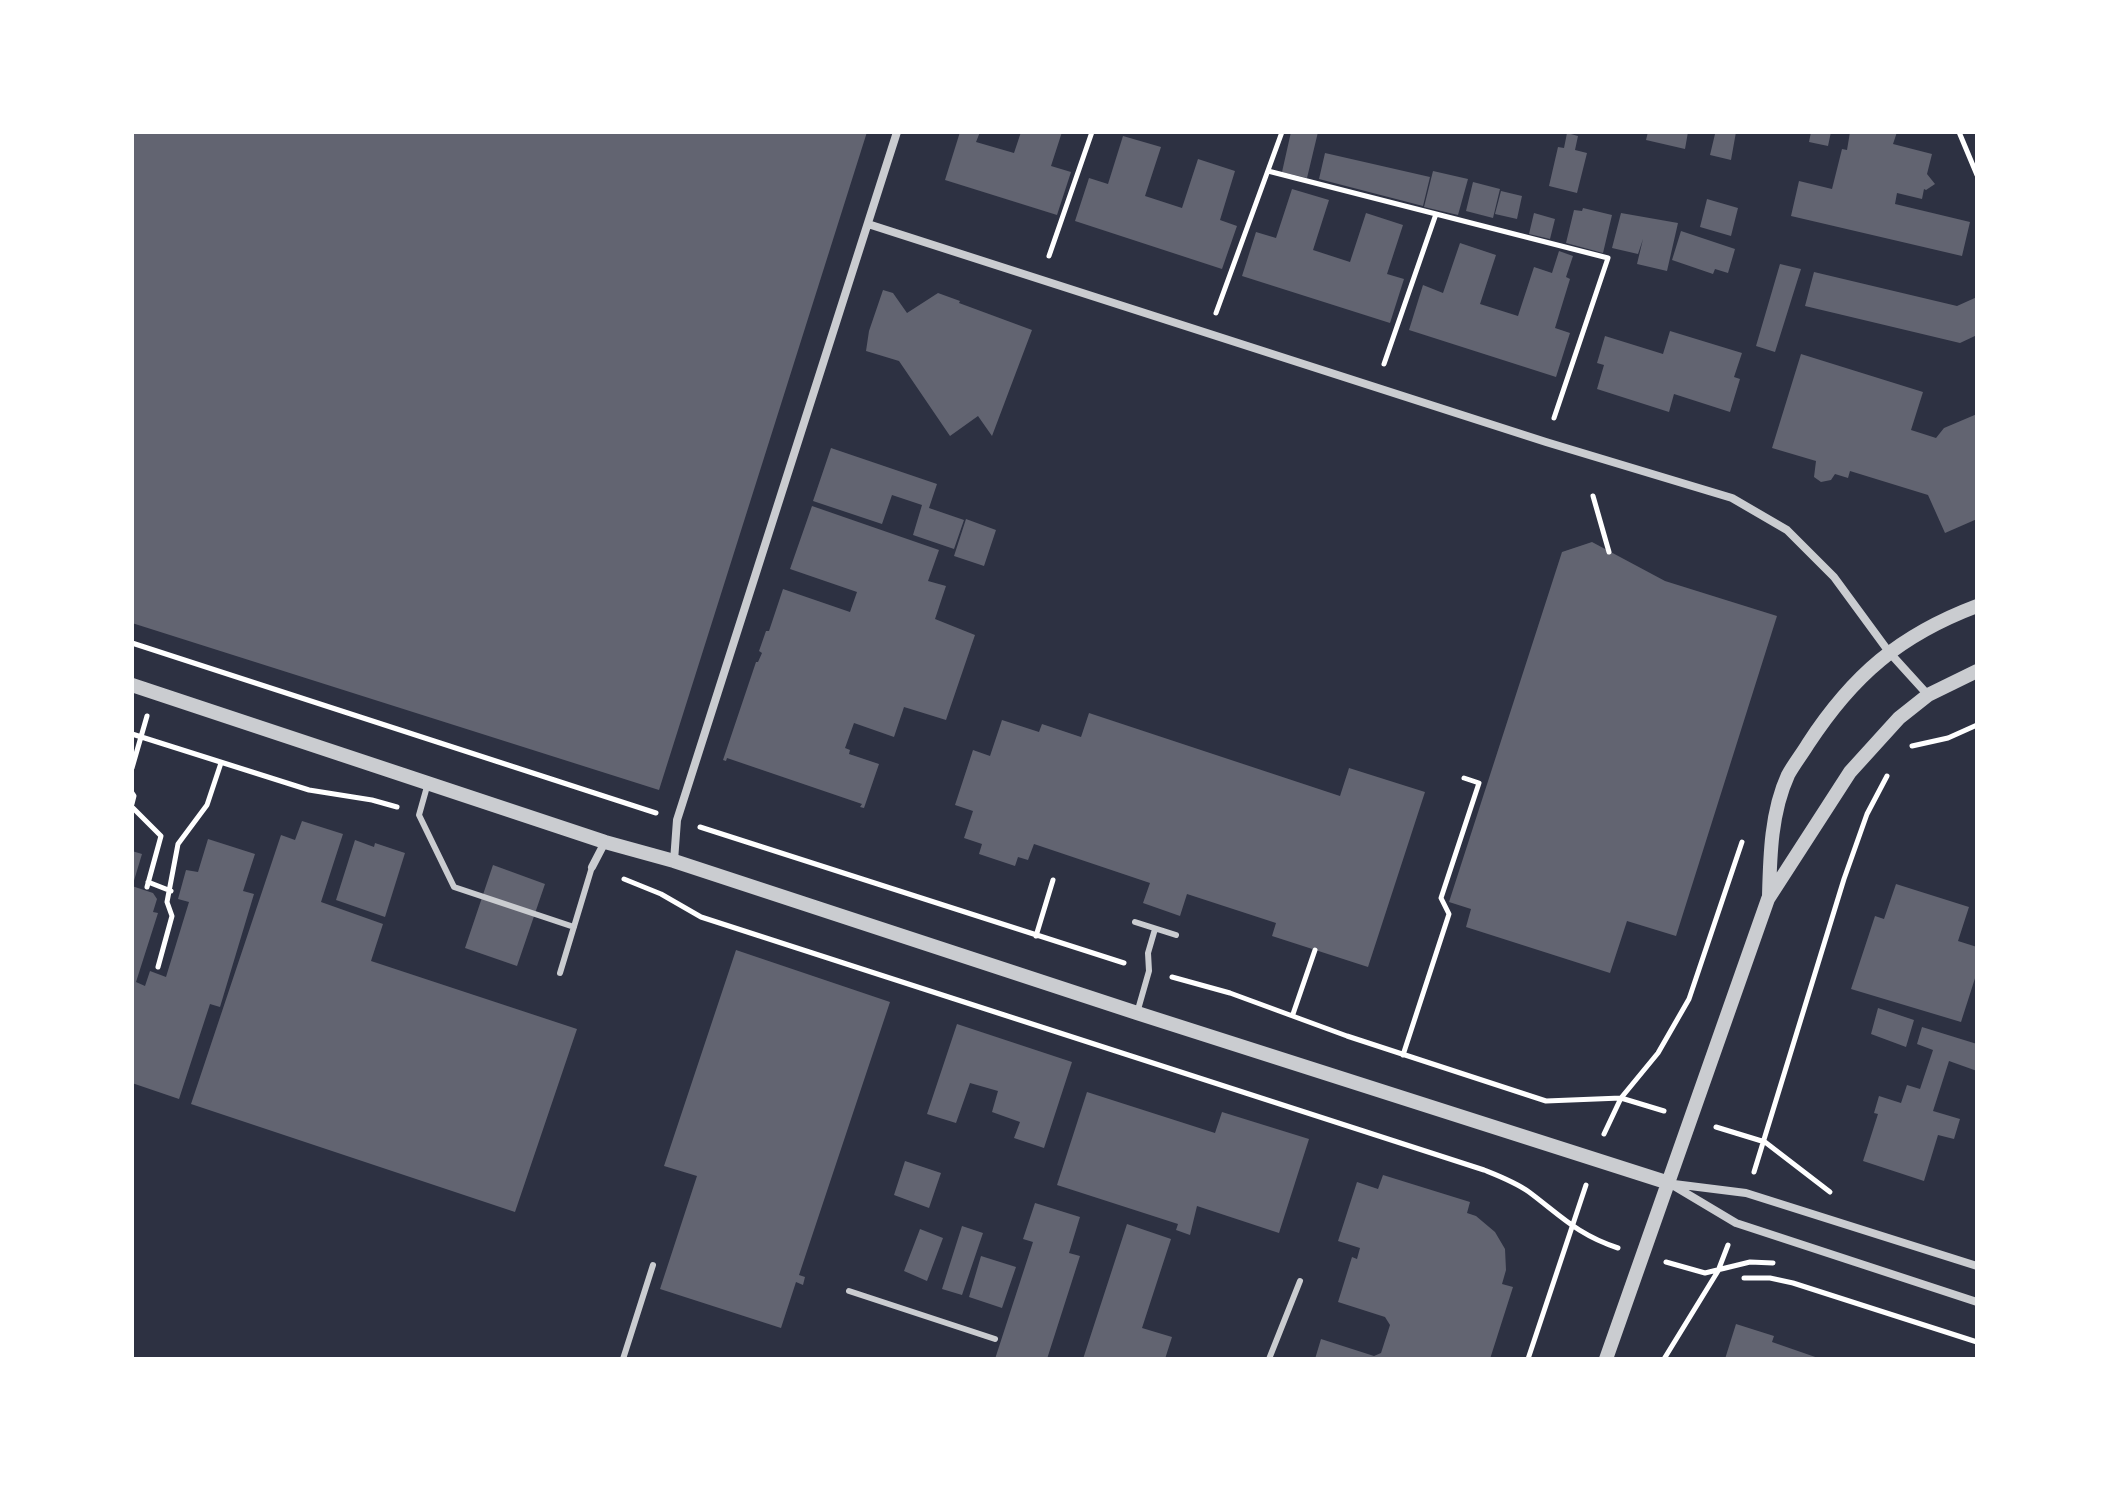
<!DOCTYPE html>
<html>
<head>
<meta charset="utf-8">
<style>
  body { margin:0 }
  #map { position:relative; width:2109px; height:1491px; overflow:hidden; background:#2d3142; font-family:"Source Sans 3",sans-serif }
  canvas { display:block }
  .frame { position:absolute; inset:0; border:134px solid #fff; pointer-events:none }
</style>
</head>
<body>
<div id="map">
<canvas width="2109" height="1491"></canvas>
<div class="frame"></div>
</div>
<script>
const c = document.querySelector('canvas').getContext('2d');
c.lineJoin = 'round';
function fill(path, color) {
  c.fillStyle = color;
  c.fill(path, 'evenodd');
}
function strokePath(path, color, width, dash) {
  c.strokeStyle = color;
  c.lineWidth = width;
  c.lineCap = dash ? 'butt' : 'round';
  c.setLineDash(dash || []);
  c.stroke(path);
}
fill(new Path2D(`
  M132,132H867L659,790L132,623Z
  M960,132H980L976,142L1014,153L1021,132H1062L1051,166L1071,172L1057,215L945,180Z
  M1291,132H1318L1307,178L1282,172Z
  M1648,132H1688L1685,149L1646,140Z
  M1721,132H1736L1731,160L1710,155L1715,134Z
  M1811,132H1831L1828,146L1809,142Z
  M1850,132H1897L1893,144L1932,154L1927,174L1935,184L1926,190L1924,189L1922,199L1897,193L1895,204L1970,222L1962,256L1791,216L1799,181L1832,189L1842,149L1847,150Z
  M1567,133L1578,136L1575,150L1587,153L1577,193L1549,186L1558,147L1564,148Z
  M1123,136L1161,147L1145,196L1182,208L1198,159L1235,171L1220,220L1237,226L1222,269L1075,221L1089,178L1108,184Z
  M1325,153L1430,177L1423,206L1319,179Z
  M1433,171L1468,179L1458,215L1424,207Z
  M1473,182L1500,189L1493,218L1466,211Z
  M1292,189L1329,200L1313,250L1350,262L1366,213L1403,225L1387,274L1404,279L1390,323L1242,276L1256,232L1276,238Z
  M1501,191L1522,196L1517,219L1495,214Z
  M1707,199L1738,208L1731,236L1700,227Z
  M1583,208L1612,215L1603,253L1566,243L1574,210L1582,211Z
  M1534,213L1555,219L1550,239L1529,234Z
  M1621,213L1678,223L1667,271L1637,264L1643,239L1638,254L1612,248Z
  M1681,231L1735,249L1728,273L1715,269L1713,274L1672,260Z
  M1460,243L1496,255L1480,304L1518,316L1534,267L1552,273L1559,251L1573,256L1566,277L1570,279L1555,328L1570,333L1556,377L1409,330L1423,285L1443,293Z
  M1780,264L1801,269L1775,352L1756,346Z
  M1814,272L1957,306L1977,297V335L1960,343L1805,306Z
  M883,290L893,293L907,313L938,293L960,301L959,303L1032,330L992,436L978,416L950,436L899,361L866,351L869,331Z
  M1670,331L1742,353L1734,377L1740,379L1730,412L1674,394L1669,412L1597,389L1604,365L1597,363L1605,336L1663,354Z
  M1801,354L1923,392L1911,430L1936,438L1944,428L1977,414V519L1945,533L1928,495L1850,471L1848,478L1835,474L1831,480L1821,482L1814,477L1816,461L1772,448Z
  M831,448L937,484L929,508L964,520L954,549L913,535L922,505L892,495L882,524L813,501Z
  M812,506L939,550L928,581L946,586L935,619L975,635L946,720L904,707L894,737L854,723L845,748L850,750L849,754L879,764L864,808L860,807L862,804L727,758L726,761L723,760L756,662H758L762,653L759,651L766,631H769L783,589L850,612L857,592L790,569Z
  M966,519L996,530L984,566L954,556Z
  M1592,542L1665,581L1777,616L1676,936L1627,921L1610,973L1466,927L1471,909L1449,902L1562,552Z
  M1089,713L1340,796L1349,768L1425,792L1368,967L1272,936L1276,923L1187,894L1180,916L1143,903L1150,883L1034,844L1028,860L1018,857L1015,866L979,854L982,844L964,838L973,811L955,805L973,750L990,756L1002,720L1039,732L1042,724L1081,737Z
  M302,821L343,834L321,902L383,924L371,961L577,1029L515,1212L191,1104L281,835L295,840Z
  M208,839L255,854L243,891L254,894L220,1007L210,1004L179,1099L132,1083V886L153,893L157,899L153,912L158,913L136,982L145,986L150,971L166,977L189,902L178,899L186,870L198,872Z
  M355,840L374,847L375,843L405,853L385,917L336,900Z
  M132,851L142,854L133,884H132Z
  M493,865L545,884L517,966L465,948Z
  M1896,884L1969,907L1958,941L1977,947V972L1961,1022L1851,989L1875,916L1884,919Z
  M736,950L890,1002L799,1275L805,1277L803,1285L796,1282L781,1328L660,1289L697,1176L664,1166Z
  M1878,1008L1914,1020L1906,1047L1871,1034Z
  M957,1024L1072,1062L1044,1148L1014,1138L1020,1122L992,1112L998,1091L970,1083L956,1123L927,1114Z
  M1922,1027L1977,1044V1071L1949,1061L1933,1111L1960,1119L1954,1139L1938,1135L1924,1181L1863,1161L1878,1114L1874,1113L1879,1096L1901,1103L1907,1085L1920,1089L1933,1050L1917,1044Z
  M1087,1092L1215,1133L1222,1112L1309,1139L1279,1233L1197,1206L1190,1235L1176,1230L1178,1224L1057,1185Z
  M905,1161L941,1173L929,1208L894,1195Z
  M1383,1175L1470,1202L1467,1213L1476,1216L1495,1232L1505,1249L1506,1270L1502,1284L1513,1287L1490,1359H1315L1321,1339L1374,1356L1381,1353L1390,1325L1385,1317L1338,1302L1352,1257L1357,1259L1360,1248L1338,1241L1357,1182L1378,1189Z
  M1035,1203L1080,1217L1069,1253L1080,1256L1047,1359H995L1033,1242L1023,1239Z
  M1127,1224L1171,1239L1142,1328L1172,1337L1165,1359H1083Z
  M962,1226L983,1233L962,1295L942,1289Z
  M920,1229L943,1238L927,1281L904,1271Z
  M981,1256L1016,1267L1002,1308L969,1297Z
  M1736,1324L1774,1336L1772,1342L1821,1359H1725Z`), '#626471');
strokePath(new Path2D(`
  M1959,132L1977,175
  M1268,171L1608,258L1554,418
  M1049,256L1092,132
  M1216,313L1282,132
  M1384,364L1436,214
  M1593,496L1609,552
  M132,643L656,813
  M132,734L309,790L372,800L397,807
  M1912,746L1948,738L1977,725
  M132,768L147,716
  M132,793L134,796L132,804
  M132,807L161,836L147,887
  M700,827L1124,963
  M624,879L661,894L701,917L1484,1170C1499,1176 1515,1182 1529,1192C1561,1216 1578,1235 1618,1248
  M148,882L171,891
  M1036,936L1053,880
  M158,967L172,916L167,902L178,844L207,805L221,763
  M1172,977L1230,993L1347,1036L1546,1101L1621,1098L1664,1111
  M1293,1014L1315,950
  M1403,1055L1449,914L1441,898L1479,783L1464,778
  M1716,1127L1765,1142L1830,1192
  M1604,1134L1621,1098L1658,1053L1689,999L1742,842
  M1754,1172L1844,879L1867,814L1887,776
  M1666,1262L1705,1273L1750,1262L1773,1263
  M1744,1278H1770L1793,1283L1977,1342
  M1528,1359L1586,1185
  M1664,1359L1718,1271L1728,1245`), '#fff', 5);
strokePath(new Path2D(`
  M428,783L419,815L454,887L574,927
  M1135,922L1176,935
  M560,973L592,867
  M1137,1013L1149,971L1148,953L1155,929
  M849,1291L995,1339
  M623,1359L653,1265
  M1269,1359L1300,1281`), '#caccd0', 6);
strokePath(new Path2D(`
  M868,224L1546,442L1732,498L1787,530L1834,577L1889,652L1928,695
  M674,861L677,820L897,132
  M592,867L605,842
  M1669,1183L1736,1223L1977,1302
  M1674,1184L1746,1193L1977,1266`), '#caccd0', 8);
strokePath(new Path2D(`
  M132,685L605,842L674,861L1137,1013L1669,1183
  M1769,896C1770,856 1771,812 1788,775C1794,764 1802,754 1808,744C1853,675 1900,635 1977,606
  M1606,1359L1768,899L1850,772L1899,718L1928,695L1977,671`), '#caccd0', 14);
</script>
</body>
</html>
